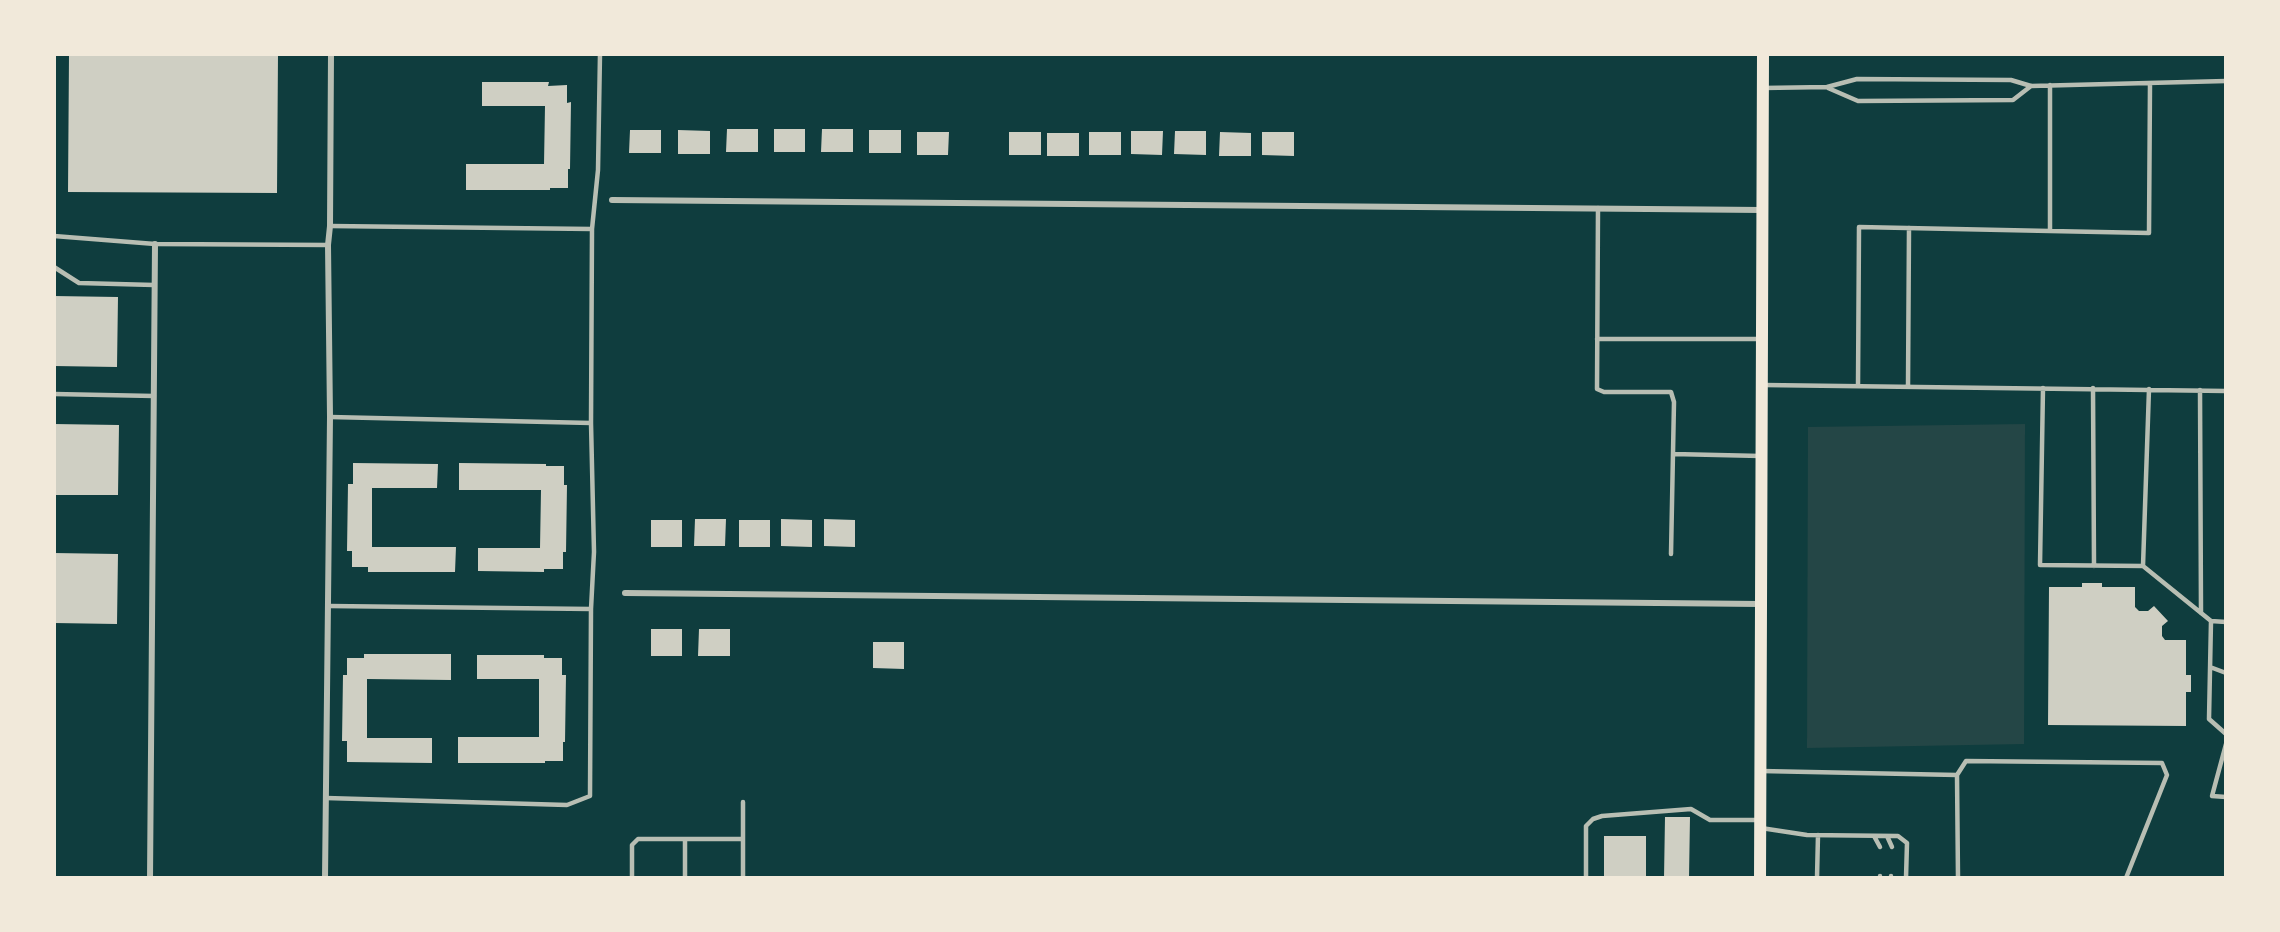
<!DOCTYPE html>
<html>
<head>
<meta charset="utf-8">
<style>
  body { margin:0 }
  #map { position:relative; width:2280px; height:932px; overflow:hidden; background:#0f3d3e; font-family:Spectral,serif }
  canvas { display:block }
  .frame { position:absolute; inset:0; border:56px solid #f1e9da; pointer-events:none }
</style>
</head>
<body>
<div id="map">
<canvas width="2280" height="932"></canvas>
<div class="frame"></div>
</div>
<script>
const c = document.querySelector('canvas').getContext('2d');
c.lineJoin = 'round';
function fill(path, color) {
  c.fillStyle = color;
  c.fill(path, 'evenodd');
}
function strokePath(path, color, width, dash) {
  c.strokeStyle = color;
  c.lineWidth = width;
  c.lineCap = dash ? 'butt' : 'round';
  c.setLineDash(dash || []);
  c.stroke(path);
}
fill(new Path2D(`
  M2025,424L2024,744L1807,748L1808,427Z`), '#244646');
fill(new Path2D(`
  M69,54H278L277,193L68,192Z
  M482,82H549L548,86L567,85V103L571,102L570,169H568V188H550V190H466V164H544L545,106H482Z
  M727,129H758V152H726Z
  M774,129H805V152H774Z
  M822,129H853V152H821Z
  M630,130H661V153H629Z
  M678,130L710,131V154H678Z
  M869,130H901V153H869Z
  M1131,131H1163L1162,155L1131,154Z
  M1175,131H1206V155L1174,154Z
  M917,132H949L948,155H917Z
  M1009,132H1041V155H1009Z
  M1089,132H1121V155H1089Z
  M1220,132L1251,133V156H1219Z
  M1262,132H1294V156L1262,155Z
  M1047,133H1079V156H1047Z
  M54,296L118,297L117,367L54,366Z
  M54,424L119,425L118,495H54Z
  M353,463L438,464L437,488H372V547H456L455,572H368V567H352V551H347L348,484H353Z
  M459,463L546,464V466H564V485H567L566,552H563V569H544V572L478,571V548H540L541,490H459Z
  M695,519H726L725,546H694Z
  M781,519L812,520V547L781,546Z
  M824,519L855,520V547L824,546Z
  M651,520H682V547H651Z
  M739,520H770V547H739Z
  M54,553L118,554L117,624L54,623Z
  M2082,583H2102V587H2135V607L2139,611H2148L2154,606L2168,621L2162,626V636L2165,640H2186V675H2191V692H2186V726L2048,725L2049,587H2082Z
  M651,629H682V656H651Z
  M699,629H730V656H698Z
  M873,642H904V669L873,668Z
  M364,654H451V680L367,679V738H432V763L347,762V741H342L343,675H347V658H364Z
  M477,655H544V658H562V675H566L565,742H563V761H545V763H458V737H539V679H477Z
  M1665,817H1690L1689,878H1664Z
  M1604,836H1646V878H1604Z`), '#cfcfc3');
strokePath(new Path2D(`
  M1763,88L1827,87L1857,79L2011,80L2031,86L2226,81
  M1828,88L1858,101L2013,100L2031,86
  M1598,208L1597,389L1604,392H1671L1674,402L1671,554
  M330,226L592,229
  M2050,231L2149,233L2150,83
  M54,236L155,244L328,245
  M54,267L79,283L154,285
  M1597,339H1761
  M1764,385L2226,391
  M1858,386L1859,227L2050,231V85
  M1908,386L1909,228
  M2043,388L2040,565L2143,566L2211,621L2209,719L2226,734
  M2093,388L2094,566
  M2200,390L2201,613
  M54,394L154,396
  M330,417L591,423
  M1673,454L1761,456
  M2143,566L2149,389
  M329,606L591,609
  M2211,621L2226,622
  M2210,667L2226,673
  M2226,744L2212,796L2226,797
  M1761,771L1957,775L1958,878
  M1957,775L1966,761L2162,763L2167,775L2126,878
  M326,798L567,805L590,796L591,609L594,552L591,423L592,229L598,170L600,54
  M743,802V839
  M1761,828L1807,835L1898,836L1907,843L1906,878
  M1874,836L1880,847
  M1887,836L1892,847
  M632,878V845L638,839H743V878
  M685,878V839
  M1586,878V826L1593,819L1602,816L1691,809L1710,820H1759
  M1817,878L1818,835
  M1880,878V876
  M1891,878V876`), '#b8beb3', 4.5);
strokePath(new Path2D(`
  M612,200L1762,210
  M625,593L1760,604
  M150,878L155,244
  M325,878L330,417L328,245L330,226L331,54`), '#b8beb3', 6);
strokePath(new Path2D(`
  M1760,878L1763,54`), '#f1e9da', 12);
</script>
</body>
</html>
